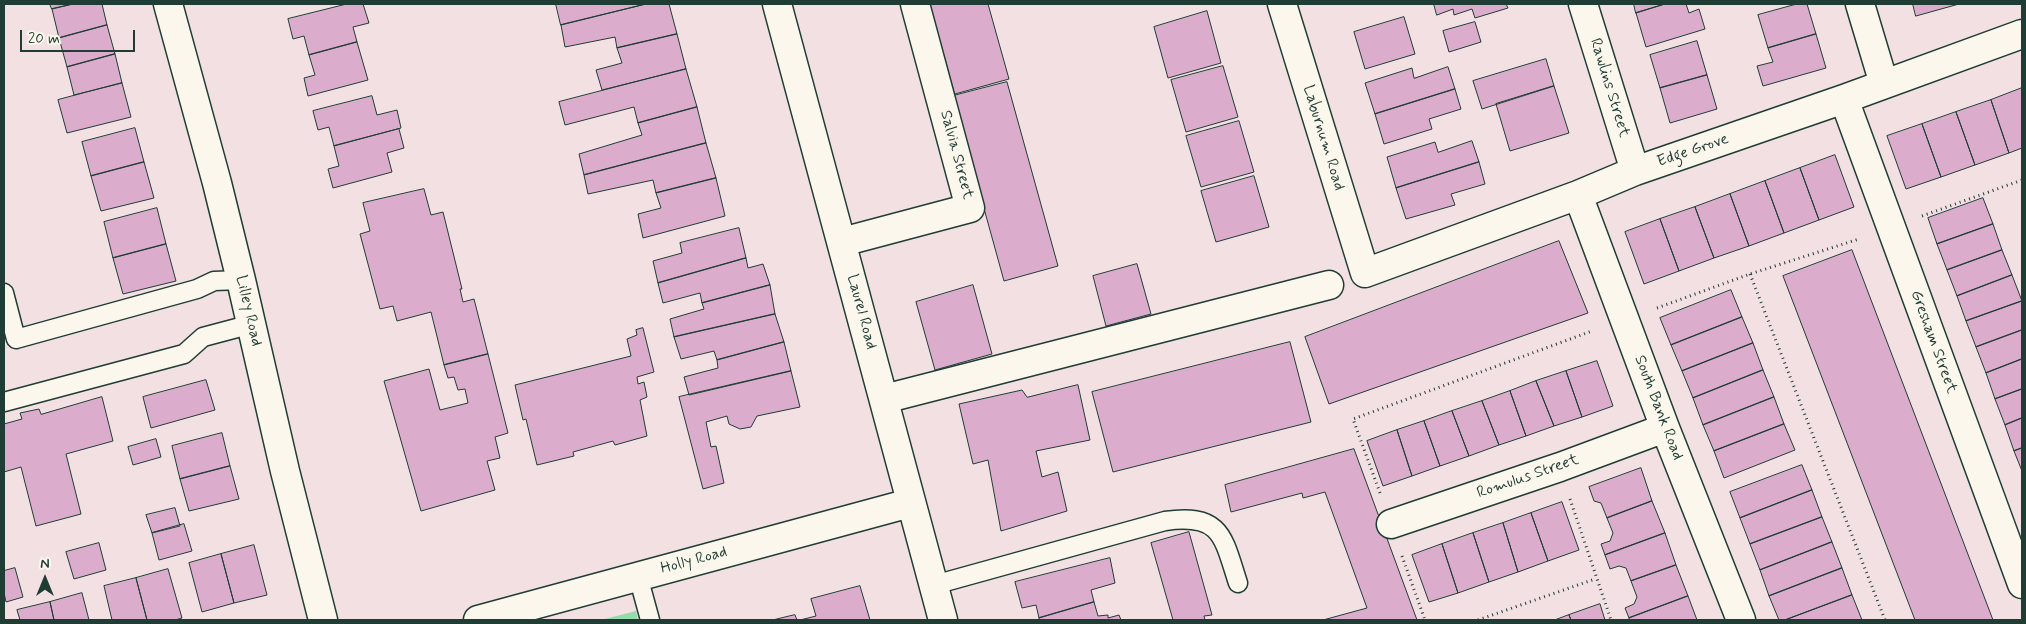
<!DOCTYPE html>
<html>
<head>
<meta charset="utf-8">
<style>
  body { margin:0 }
  #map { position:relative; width:2026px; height:624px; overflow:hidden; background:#f2e0e3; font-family:Mynerve,sans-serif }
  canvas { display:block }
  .frame { position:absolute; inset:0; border:5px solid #1f3d34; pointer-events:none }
  .north { position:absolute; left:20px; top:554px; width:50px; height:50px; -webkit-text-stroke:4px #fbf7ec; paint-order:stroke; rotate:0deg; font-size:14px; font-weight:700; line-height:20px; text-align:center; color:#1f3d34 }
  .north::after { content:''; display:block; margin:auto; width:18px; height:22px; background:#1f3d34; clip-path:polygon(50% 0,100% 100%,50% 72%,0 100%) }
  .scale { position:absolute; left:20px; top:30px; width:115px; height:22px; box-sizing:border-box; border:2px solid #1f3d34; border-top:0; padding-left:6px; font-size:15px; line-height:18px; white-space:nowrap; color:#1f3d34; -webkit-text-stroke:4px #fbf7ec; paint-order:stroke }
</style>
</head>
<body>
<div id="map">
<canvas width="2026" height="624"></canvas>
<div class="frame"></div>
<div class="north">N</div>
<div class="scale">20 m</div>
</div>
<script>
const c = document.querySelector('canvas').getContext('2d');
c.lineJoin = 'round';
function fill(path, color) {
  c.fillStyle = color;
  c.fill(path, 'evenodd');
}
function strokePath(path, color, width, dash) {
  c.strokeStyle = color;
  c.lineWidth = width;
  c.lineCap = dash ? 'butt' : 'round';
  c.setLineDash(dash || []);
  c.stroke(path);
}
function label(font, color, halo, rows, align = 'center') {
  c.font = font + ' Mynerve,sans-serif';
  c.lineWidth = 4.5;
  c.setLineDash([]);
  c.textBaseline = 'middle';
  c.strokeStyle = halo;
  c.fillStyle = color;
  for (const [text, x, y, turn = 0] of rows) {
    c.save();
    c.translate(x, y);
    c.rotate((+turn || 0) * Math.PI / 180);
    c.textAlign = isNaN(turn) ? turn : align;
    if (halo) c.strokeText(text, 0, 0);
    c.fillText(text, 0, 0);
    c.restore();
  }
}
fill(new Path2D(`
  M636,611L638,620H601Z`), '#94dcab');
const building = new Path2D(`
  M50,4H73L52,9Z
  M73,4H102L107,25L59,38L52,9Z
  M347,4H363L369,23L353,27L357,42L309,55L304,36L293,39L288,19Z
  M556,4H646L561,25Z
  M646,4H669L677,34L617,48L615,37L565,47L561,25Z
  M930,4H988L1009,79L955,94Z
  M1434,4H1506L1508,8L1475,18L1472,9L1454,15L1453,9L1437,15Z
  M1634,4H1665L1636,13Z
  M1665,4H1686L1689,13L1699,9L1705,29L1646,47L1636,13Z
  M1797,4H1807L1816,34L1768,48L1758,15Z
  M1913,4H1959L1916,16Z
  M1207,11L1221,63L1168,78L1154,27Z
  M1404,17L1415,54L1365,69L1354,32Z
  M1475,22L1481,42L1449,52L1443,31Z
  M107,25L115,54L67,67L59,38Z
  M677,34L686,69L602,90L596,70L622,63L617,48Z
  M1816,34L1826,68L1763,86L1757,66L1773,62L1768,48Z
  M1697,41L1707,75L1660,88L1650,55Z
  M357,42L368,80L308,96L304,78L315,75L309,55Z
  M115,54L122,83L74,95L67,67Z
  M1546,59L1554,86L1482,109L1473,81Z
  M1223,66L1238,117L1186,132L1171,80Z
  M1448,67L1455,89L1375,114L1365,83L1412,68L1414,78Z
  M686,69L697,107L638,123L634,107L565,125L559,102Z
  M1707,75L1717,109L1670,123L1660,88Z
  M1007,82L1058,266L1004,281L953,96Z
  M122,83L131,117L67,133L58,100Z
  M1554,86L1569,133L1510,151L1496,104Z
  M2022,88V148L2009,153L1991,100Z
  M1455,89L1461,109L1429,119L1432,129L1384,144L1375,114Z
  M372,96L377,115L397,110L401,128L334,146L329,127L318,130L313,111Z
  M1991,100L2009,153L1975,165L1956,112Z
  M697,107L706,143L584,175L579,154L642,135L638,123Z
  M1956,112L1975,165L1941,177L1922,124Z
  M1239,121L1254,172L1201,187L1186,136Z
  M1922,124L1941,177L1906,189L1887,136Z
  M135,128L144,162L91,176L82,142Z
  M399,129L404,148L387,153L392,172L333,188L328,169L339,166L334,146Z
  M1472,141L1479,162L1396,188L1387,157L1435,142L1438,152Z
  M706,143L716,178L656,193L653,180L588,194L584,175Z
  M1835,155L1854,207L1819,220L1800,168Z
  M144,162L154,198L101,211L91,176Z
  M1479,162L1485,184L1451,194L1455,205L1406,219L1396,188Z
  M1800,168L1819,220L1784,233L1765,181Z
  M1254,176L1269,227L1216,242L1201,191Z
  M716,178L725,216L643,238L638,214L661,208L656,193Z
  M1765,181L1784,233L1749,246L1730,194Z
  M424,189L431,215L443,212L462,289H460L463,302L474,299L488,354L444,365L431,312L397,321L393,306L380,309L360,234L370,231L363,203Z
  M1730,194L1749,246L1714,258L1695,207Z
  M1983,198L1993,224L1937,244L1928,218Z
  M1695,207L1714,258L1679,271L1660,219Z
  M157,208L166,244L113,258L104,222Z
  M1660,219L1679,271L1644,284L1625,232Z
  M1993,224L2002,250L1947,270L1937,244Z
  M739,228L746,258L658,283L653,261L682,253L680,243Z
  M1559,241L1588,313L1329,404L1305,337Z
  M166,244L176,281L123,294L113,258Z
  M1852,250L1993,620H1915L1783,276Z
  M2002,250L2012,275L1957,296L1947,270Z
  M746,258L748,268L763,264L770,285L702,303L700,293L663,303L658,283Z
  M1137,264L1151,314L1106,326L1093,276Z
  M2012,275L2022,301L1966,321L1957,296Z
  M770,285L775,314L674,337L670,319L704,309L702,303Z
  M973,285L992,354L935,370L916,302Z
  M1731,290L1742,317L1671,345L1660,318Z
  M2022,301V330L1976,347L1966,321Z
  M775,314L784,342L717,360L714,351L681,359L674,337Z
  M1742,317L1753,343L1682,371L1671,345Z
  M643,328L654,372L637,377L638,384L644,382L647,397L640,400L647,436L615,445L613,441L573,452L574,456L537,465L526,419L523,420L515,385L631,356L627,339L637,335L636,330Z
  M2022,330V359L1986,373L1976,347Z
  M784,342L791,371L689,395L684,377L718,368L717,360Z
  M1290,342L1311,422L1113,472L1092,392Z
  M1753,343L1763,370L1693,398L1682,371Z
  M488,354L508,433L495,437L500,458L487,461L495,490L421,511L384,381L429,369L440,410L468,403L465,389L458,390L454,377L448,378L444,365Z
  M2022,359V389L1995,399L1986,373Z
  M1597,361L1613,406L1582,417L1566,371Z
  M1763,370L1774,397L1703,425L1693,398Z
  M791,371L800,407L757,416L751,427L740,429L729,424L727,416L706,422L711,447L716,446L724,483L703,489L679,397Z
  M1566,371L1582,417L1554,426L1536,381Z
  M206,380L215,410L151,428L143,397Z
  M1536,381L1554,426L1526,436L1510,391Z
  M1078,385L1090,440L1036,451L1042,477L1058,472L1067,511L1001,531L988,460L973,464L959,404L1022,390L1027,397Z
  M2022,389V418L2005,425L1995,399Z
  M1510,391L1526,436L1499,445L1482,401Z
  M102,397L113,441L66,454L81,514L36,526L21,467L4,472V424L22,419L20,413L39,409L41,414Z
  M1774,397L1784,424L1714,451L1703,425Z
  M1482,401L1499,445L1469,456L1452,411Z
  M1452,411L1469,456L1440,466L1424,421Z
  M2022,418V448L2014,451L2005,425Z
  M1424,421L1440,466L1412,476L1397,430Z
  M1784,424L1795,450L1724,478L1714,451Z
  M1397,430L1412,476L1383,486L1367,441Z
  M222,433L230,466L180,479L172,446Z
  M156,439L161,457L133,465L128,447Z
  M2022,448V471L2014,451Z
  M1354,449L1417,620H1323L1367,608L1325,492L1303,498L1302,493L1231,512L1225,485Z
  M1802,465L1812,490L1740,518L1730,492Z
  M230,466L239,499L189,511L180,479Z
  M1641,468L1652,501L1607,518L1601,503L1594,501L1589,487Z
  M1812,490L1822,517L1750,544L1740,518Z
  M1652,501L1665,533L1605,555L1601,544L1610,541L1613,533L1607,518Z
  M1562,502L1579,550L1548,561L1531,513Z
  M175,508L180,526L152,533L146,515Z
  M1531,513L1548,561L1518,572L1503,523Z
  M1822,517L1832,542L1760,570L1750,544Z
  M1503,523L1518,572L1489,582L1473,533Z
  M184,524L192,551L159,560L152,533Z
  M1189,532L1212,615L1204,616L1205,620H1173L1151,543Z
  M1473,533L1489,582L1458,593L1442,544Z
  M1665,533L1676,565L1631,581L1626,568L1619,566L1610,569L1605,555Z
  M1832,542L1842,568L1769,596L1760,570Z
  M99,543L106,570L74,579L66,552Z
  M1442,544L1458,593L1429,602L1412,555Z
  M254,545L267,595L234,603L221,554Z
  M221,554L234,603L202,612L189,563Z
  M1110,558L1115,583L1091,590L1094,602L1039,618L1036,605L1022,608L1015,582Z
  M1676,565L1688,596L1629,618L1625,608L1634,604L1637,597L1631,581Z
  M15,568L23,597L6,602L4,593V571Z
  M1842,568L1852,595L1785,620H1779L1769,596Z
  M168,569L182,618L175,620H147L136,578Z
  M136,578L147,620H112L104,586Z
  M860,586L870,620H800L816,616L811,599Z
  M82,593L89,620H54L50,602Z
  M1852,595L1862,620H1785Z
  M1688,596L1697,620H1629V618Z
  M50,602L54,620H20L17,610Z
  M1094,602L1098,616L1108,615V618L1119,615L1121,620H1039V618Z
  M1600,604L1605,620H1571L1569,615Z
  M795,615L797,620H773Z
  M1569,615L1571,620H1555Z`);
fill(building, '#dcaccd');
strokePath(building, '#1f3d34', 1);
const lane = new Path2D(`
  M4,293L16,339L197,289L214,281L241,280
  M4,402L184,354L203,337L252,324
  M638,576L650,620
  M934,585L1165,521C1222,513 1223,537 1238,583`);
const street = new Path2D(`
  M168,4L217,183L241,280L285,471L323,620
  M777,4L943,620
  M1282,4L1365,273L1578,195L1635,171L1844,99L2022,34
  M1583,4L1635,171
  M1860,4L1884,84
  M1844,99L2022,584
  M1578,195L1665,428L1741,620
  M842,242L970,208L915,4
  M884,399L1329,285
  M1391,524L1560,467L1665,428
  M478,620L910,503`);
strokePath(lane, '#1f3d34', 21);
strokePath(street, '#1f3d34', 31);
strokePath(new Path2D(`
  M1922,216L2022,180
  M1750,274L1885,620
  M1657,308L1750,274L1859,239
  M1380,493L1353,419L1592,331
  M1570,499L1611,620
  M1402,556L1425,620
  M1478,620L1595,579`), '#1f3d34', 3, [1, 4]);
strokePath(lane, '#fbf7ec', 18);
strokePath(street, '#fbf7ec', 28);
label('16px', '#1f3d34', '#fbf7ec', [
  ["Rawlins Street",1609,88,73],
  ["Laburnum Road",1323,138,73],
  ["Edge Grove",1693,151,-19],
  ["Salvia Street",956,155,75],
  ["Lilley Road",248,311,77],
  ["Laurel Road",861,312,75],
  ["Gresham Street",1933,342,70],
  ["South Bank Road",1658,408,69],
  ["Romulus Street",1528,477,-19],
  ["Holly Road",694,561,-15]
]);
</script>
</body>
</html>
